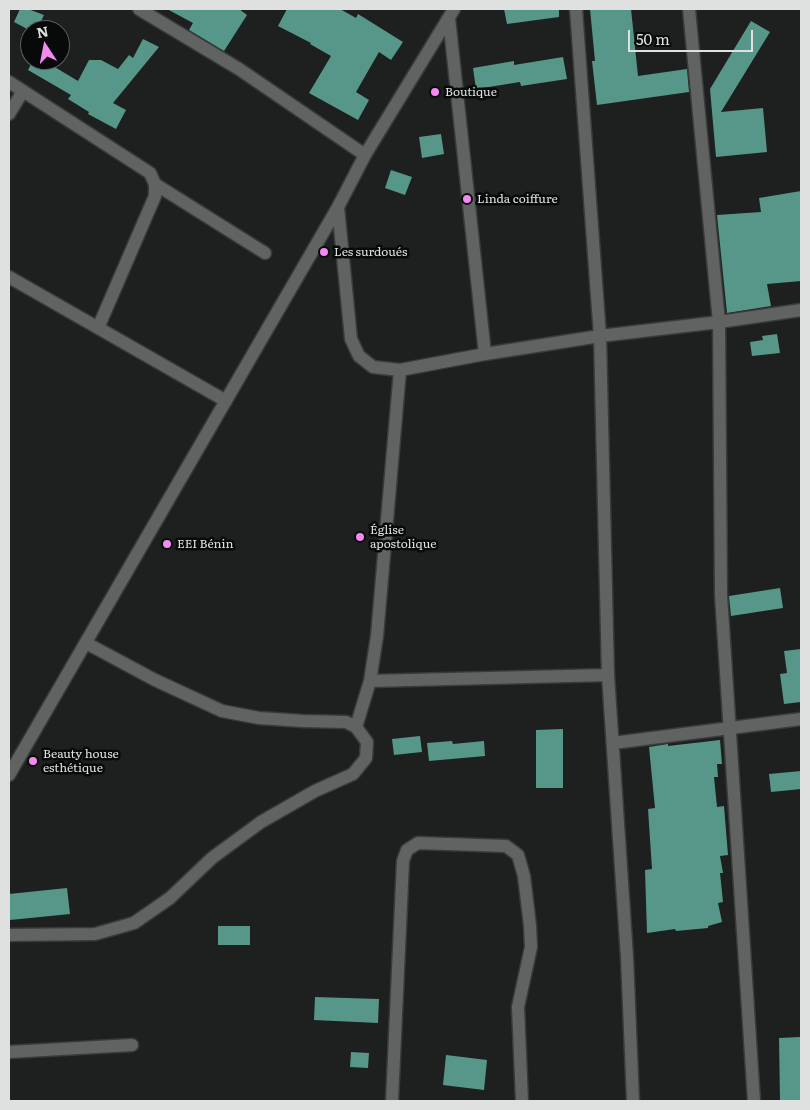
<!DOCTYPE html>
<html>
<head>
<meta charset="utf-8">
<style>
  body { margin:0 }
  #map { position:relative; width:810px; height:1110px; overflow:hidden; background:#1d201f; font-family:Literata,serif }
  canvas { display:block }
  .frame { position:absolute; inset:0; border:10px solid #dfe1e1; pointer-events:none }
  .north { position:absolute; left:20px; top:20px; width:50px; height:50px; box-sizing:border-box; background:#080909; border:1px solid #5e5f5f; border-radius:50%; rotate:349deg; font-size:14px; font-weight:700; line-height:20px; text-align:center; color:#dfe1e1 }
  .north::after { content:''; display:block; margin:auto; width:18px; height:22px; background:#f38af1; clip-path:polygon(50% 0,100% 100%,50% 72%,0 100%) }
  .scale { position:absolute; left:628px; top:30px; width:125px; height:22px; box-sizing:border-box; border:2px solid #dfe1e1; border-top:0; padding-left:6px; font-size:15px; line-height:18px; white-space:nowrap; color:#dfe1e1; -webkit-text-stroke:4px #080909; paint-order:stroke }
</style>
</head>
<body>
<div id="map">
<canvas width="810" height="1110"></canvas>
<div class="frame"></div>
<div class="north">N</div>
<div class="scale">50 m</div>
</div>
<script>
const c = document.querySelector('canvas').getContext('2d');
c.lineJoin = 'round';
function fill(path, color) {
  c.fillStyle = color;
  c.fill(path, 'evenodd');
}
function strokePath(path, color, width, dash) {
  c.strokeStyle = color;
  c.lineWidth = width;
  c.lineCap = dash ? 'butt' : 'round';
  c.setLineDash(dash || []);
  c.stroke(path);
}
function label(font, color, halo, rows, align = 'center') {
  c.font = font + ' Literata,serif';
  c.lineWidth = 5;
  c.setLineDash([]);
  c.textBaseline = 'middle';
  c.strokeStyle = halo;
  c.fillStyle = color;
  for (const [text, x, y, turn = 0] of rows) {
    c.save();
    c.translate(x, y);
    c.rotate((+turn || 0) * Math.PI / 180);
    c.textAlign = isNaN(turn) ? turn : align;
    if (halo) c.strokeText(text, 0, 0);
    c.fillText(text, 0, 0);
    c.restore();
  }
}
fill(new Path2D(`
  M20,9H28L44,15L37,30H29L14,22Z
  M167,9H239L247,15L224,51L189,30L193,23Z
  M287,9H340L356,18L358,14L403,42L391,60L379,52L356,92L369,100L358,120L309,93L331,56L310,44L311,43L278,26Z
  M504,9H559V17L507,24Z
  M590,9H631L638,76L687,69L689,92L597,105L592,61H595Z
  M751,21L770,32L721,112L763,108L767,152L716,157L710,89Z
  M143,39L159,47L113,103L126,110L116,129L88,114L89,112L68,99L71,95L28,70L33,60H43L78,81L89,60H101L118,69L129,55L133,58Z
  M563,57L567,79L521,86L520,82L476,89L473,68L514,61V65Z
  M441,134L444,154L422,158L419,137Z
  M391,170L412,177L405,195L385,188Z
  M801,191V281L767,284L771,306L727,313L717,215L761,212L759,198Z
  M777,334L780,353L752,356L750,342L763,340L762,336Z
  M780,588L783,608L731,616L729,596Z
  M801,649V702L784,704L780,674L787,673L784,651Z
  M563,729V788H536V730Z
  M420,736L422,752L394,755L392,739Z
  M720,740L722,764H717L718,777H714L717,807L724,806L728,855L720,856L723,873H720L723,902L718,903L722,922L708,926V928L676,931L675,929L647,933L645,870L652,869L648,809L655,808L649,747L668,744V746Z
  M452,741L453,744L484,741L485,756L429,761L427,743Z
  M801,771V789L771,792L769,774Z
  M67,888L70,914L10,920L9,894Z
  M218,926H250V945H218Z
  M315,997L379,999L378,1023L314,1020Z
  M800,1037L801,1101H780L779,1038Z
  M351,1052L369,1053L368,1068L350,1067Z
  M446,1055L487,1060L484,1090L443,1085Z`), '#579789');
const street = new Path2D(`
  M139,9L239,69L365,155
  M576,9L600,336L608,675L627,957L633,1101
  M689,9L719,322L721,595L754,1101
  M449,18L485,354
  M9,82L150,173L155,184V196L98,328
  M9,114L23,91
  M155,184L265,253
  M338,207L351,339L359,356L373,367L400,370L485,354L600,336L719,322L801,310
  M9,277L226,401
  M400,370L377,636L370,681L608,675
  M356,727L370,681
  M613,743L801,719
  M9,775L338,207L365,155L454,9
  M9,935L95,934L134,923L170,898L212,858L261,822L315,791L353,774L366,758L367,742L356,727L346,722L303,721L259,718L222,711L155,680L86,643
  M9,1052L132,1045
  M392,1101L403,861L407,850L418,843L506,846L518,855L524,876L530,926L531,947L518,1007L522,1101`);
strokePath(street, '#383b3a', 15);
strokePath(street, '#616262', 12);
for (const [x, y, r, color] of [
  [435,92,5,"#f38af1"],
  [467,199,5,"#f38af1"],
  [324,252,5,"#f38af1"],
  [360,537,5,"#f38af1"],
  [167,544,5,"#f38af1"],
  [33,761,5,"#f38af1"]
]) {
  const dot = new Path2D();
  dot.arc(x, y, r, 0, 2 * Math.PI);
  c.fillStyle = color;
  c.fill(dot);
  strokePath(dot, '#080909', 2);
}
label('12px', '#dfe1e1', '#080909', [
  ["Boutique",445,92],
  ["Linda coiffure",477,199],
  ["Les surdoués",334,252],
  ["Église",370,530],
  ["apostolique",370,544],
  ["EEI Bénin",177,544],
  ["Beauty house",43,754],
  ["esthétique",43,768]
], 'left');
</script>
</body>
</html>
